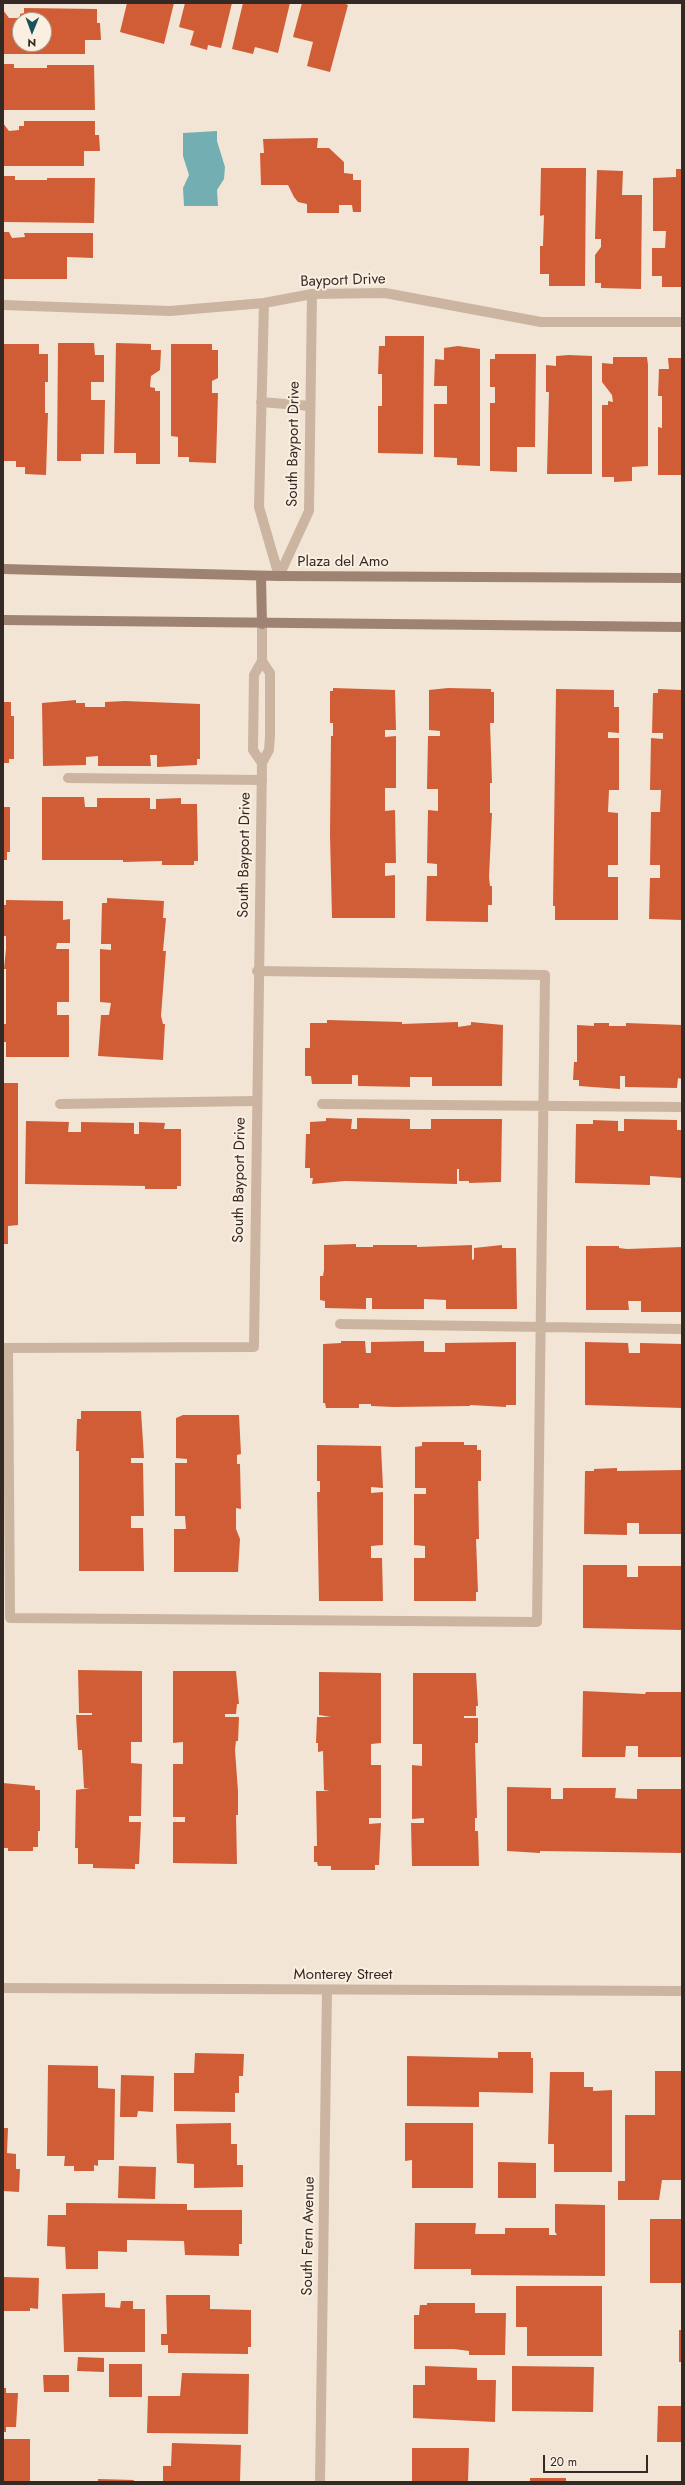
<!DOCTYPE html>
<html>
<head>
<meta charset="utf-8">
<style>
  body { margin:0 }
  #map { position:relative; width:685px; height:2485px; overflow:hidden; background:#f3e5d5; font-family:Jost,sans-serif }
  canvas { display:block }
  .frame { position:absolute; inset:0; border:4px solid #342924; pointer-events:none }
  .north { position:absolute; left:12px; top:12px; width:40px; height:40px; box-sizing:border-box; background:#faefe1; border:1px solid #aba095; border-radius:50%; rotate:181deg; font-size:11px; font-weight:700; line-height:16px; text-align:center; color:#342924 }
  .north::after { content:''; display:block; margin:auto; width:14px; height:18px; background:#175359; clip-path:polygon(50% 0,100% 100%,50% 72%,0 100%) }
  .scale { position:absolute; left:543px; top:2455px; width:105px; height:18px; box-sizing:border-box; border:2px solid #342924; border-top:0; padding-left:5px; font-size:12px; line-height:14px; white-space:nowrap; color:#342924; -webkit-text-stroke:3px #faefe1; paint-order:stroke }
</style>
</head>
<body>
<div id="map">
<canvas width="685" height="2485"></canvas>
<div class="frame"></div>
<div class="north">N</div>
<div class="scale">20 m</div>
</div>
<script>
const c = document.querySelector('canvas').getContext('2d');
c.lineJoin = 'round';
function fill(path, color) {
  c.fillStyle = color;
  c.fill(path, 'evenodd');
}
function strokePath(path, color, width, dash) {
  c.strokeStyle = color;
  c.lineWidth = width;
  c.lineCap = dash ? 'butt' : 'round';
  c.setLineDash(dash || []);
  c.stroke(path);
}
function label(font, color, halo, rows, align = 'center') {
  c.font = font + ' Jost,sans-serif';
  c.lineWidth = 4;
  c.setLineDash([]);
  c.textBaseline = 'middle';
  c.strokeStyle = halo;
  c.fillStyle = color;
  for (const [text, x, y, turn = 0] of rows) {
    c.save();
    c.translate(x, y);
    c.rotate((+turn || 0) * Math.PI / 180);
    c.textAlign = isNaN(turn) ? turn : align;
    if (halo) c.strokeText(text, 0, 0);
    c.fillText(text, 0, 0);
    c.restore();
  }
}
fill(new Path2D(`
  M217,131V141L225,167L224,179L217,190L218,206H184L183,188L189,175L183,156V133Z`), '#72aeb2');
fill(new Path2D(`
  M127,3H174L164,44L120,32Z
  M185,3H232L221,48L208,45L207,50L190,45L194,31L179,27Z
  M243,3H290L278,53L255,47L253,54L232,49Z
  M302,3H343L348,5L330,72L307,66L313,42L293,37Z
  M24,8L97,9V23H100L101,40H85V54H3V10L9,18H20V14L24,13ZM20,20H44V44H20Z
  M3,64H14V68H47V65H94L95,110H3Z
  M24,121H95V135H99L100,151H84V166H3V123L9,131L19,130V126H24Z
  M318,138L317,148H329L344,162V173L353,174V180H361V212H353L352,205H339V213H307V204L298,202L294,197L288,185H261L260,153H264L263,139Z
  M541,168H586L585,286H549V274H540V246H543L544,215L540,216Z
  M676,169H682V287H662V276H652V248H665L666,231H653V178L676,177Z
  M597,170L623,171L622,195H642L641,289L601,288V283H595V255L601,247V239H595Z
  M3,176H15V180H47V178H95L94,223L3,222Z
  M3,232H9L12,238L25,237L24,233H93V258L67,257V279H3Z
  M385,336H424L423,454L378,453V406H382V374H378L379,346H385Z
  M58,343H94L95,355H104V382H91V400H105L104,454H81V461H57Z
  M116,343L151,344V350H161L160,370L151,376L150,387L155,388V391H160V464H136V453H114Z
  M3,344H39V354H48V382H45V413H48L46,475L25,474V467H16V461H3Z
  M171,344H212V350H218V378L212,381V393H218L216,463L189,462V457H178V437L171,436Z
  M458,346L480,349V466L457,465V458L434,457V404H447V386H434L435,359L444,360V348Z
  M495,354H536L535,447H517V472L490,471V403H495V387H490V359H495Z
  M569,355L592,356V474H547L549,392H546V365L556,366V356Z
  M613,357H647L648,365V466L632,467V481L614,482V477H602V405H608V401L613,402L612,395L602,382V363L613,364Z
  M668,358H682V475H658V427L662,428V396H658L659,369H669Z
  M333,688L395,690L396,730H385V737L396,736V788H385V811L395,810L396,863H385V876L395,875V918H332L330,835L331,736H333V723H330V691H333Z
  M448,688L491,689V692H494V723H490L492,783H490V813H492L489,877L490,886H492V905H488V922L426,921L427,876H437V864L427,863L428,810L438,811V789H427L428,736H440V731L429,730V690Z
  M556,689L614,690V707H619V733L608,732V738H619V790H609L608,812L618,813V865H608V877H618V920H555V906H553Z
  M658,689L682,690V920L649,919L650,878H660V865H650L651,812H660L661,790H650L651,738L663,739V733H652L653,693H658Z
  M76,700V703H85V707H105V702L125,701L200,704V759H197V765L157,767V755H150L151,766H98V756L86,757V765L43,766L42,703Z
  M3,702H11V716H14V759H9V763H3Z
  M42,797H84L85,807H97V798H150V809H156V799L181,798V804H197L198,861H194V865H162V861L123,862V860H42Z
  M3,807H10V852H7V860H3Z
  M107,898L164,901L163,918H166L163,951H166L161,1016L163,1024H165L163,1060L98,1056L101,1015H109L111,1003L100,1002V949L111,950V944H101L102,903H107Z
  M6,900L63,901V920L70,919V943H57L56,949H69V1002H57V1015H69V1057H6V1042H3L4,1024H6V969H4L6,949V936H3V905H6Z
  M327,1020L402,1022V1024L458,1022V1027L471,1025V1022L503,1025L502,1086H432V1077H410V1087L358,1086V1075H352V1084H312L311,1076H305V1048H310V1023H327Z
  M594,1023H609V1026H626V1023L682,1025V1079L678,1078L677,1088L625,1087V1076H620V1089L579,1086V1080H573L574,1062H577V1025L594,1026Z
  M3,1083H18V1225L8,1226V1244H3Z
  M326,1118L352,1119L351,1129H357V1118L410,1119V1129H431V1119H502L501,1182L469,1183V1181H459V1169H457V1184L345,1181L312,1184L313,1178H310V1168H305L306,1134H310V1122L326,1121Z
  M624,1119L677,1120V1130H682V1178L650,1176V1185L575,1183L576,1124H593V1120L618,1121V1131H624Z
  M26,1121L69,1122L68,1132H81V1122L134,1123V1134H139V1122L165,1123L164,1129H181V1186H177V1189H145V1186L25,1184Z
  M356,1244V1247H373V1245H417V1247L472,1245V1260L474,1259V1248L502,1245V1248H516L517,1309H446V1300L424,1299V1309H372V1298H366V1309L325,1308V1301L320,1300V1276H323L324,1270V1245Z
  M586,1246H619V1248L627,1249L682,1247V1312H641V1301H628L629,1310H586Z
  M341,1341H365L366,1353H371V1342L424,1341V1352H445V1343L516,1342V1405H506V1407L470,1405V1406L394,1407L371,1406V1404H359V1408H326L325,1403H323V1344L341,1343Z
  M585,1342L628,1343L629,1353H640V1343L682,1344V1408L585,1405Z
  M81,1411H141L144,1458H131V1463H143L144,1516H131V1528H143L144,1571H79V1451H76L77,1419H81Z
  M183,1415H239L241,1454L237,1455V1464H240L241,1509L236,1508V1529L240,1539L238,1572H174V1529H186L185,1516H175V1463H187V1459L176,1458V1418Z
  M422,1442H464V1445H477V1450H481V1481H478L479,1539H476L478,1592H476V1601H414V1558H425V1546L414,1545V1494H426V1488H415V1447L422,1446Z
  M317,1445L381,1446L383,1488L371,1487V1493L383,1492V1545L371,1546V1558H382L383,1601H319L317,1492H320V1481H317Z
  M617,1468V1471L682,1470V1534H639V1523H627V1535L584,1534L585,1471H594V1469Z
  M583,1565H627V1577H638V1566H682V1630L583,1628Z
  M78,1670L142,1671V1742H131V1763L142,1764L141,1816H129V1822H141L139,1864H135V1869L93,1868V1864H78V1848H75L76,1790L90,1788H84L82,1750H78L76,1715H92V1713H79Z
  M173,1671H236L239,1704H237L236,1714H225V1717H239L238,1741H236L235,1750L238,1791V1815H236L237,1864L173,1863V1822H185V1817H173V1764H183V1742L173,1743Z
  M319,1672L381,1673V1743L371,1744V1765H381V1818H369V1824L381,1823L379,1865H375V1870H331V1866H318L317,1862H314V1846H317L316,1791H330L324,1790L323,1751L318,1752V1743H316L317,1717H331L319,1715Z
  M413,1673H476L478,1706H476V1716H464V1718H478V1743H475L477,1818H475V1831H478L479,1866H412L411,1823H424V1818L412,1819V1765L422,1766V1744H413Z
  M583,1691L645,1694L646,1692H682V1757H638V1746H626L625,1757H582Z
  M3,1783L35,1786V1790H40V1831H38V1847H33V1851H8V1848H3Z
  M507,1787L551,1788V1799H563V1788H616L615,1798L637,1799V1789H682V1853L540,1851V1853L507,1851Z
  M498,2052H531V2058H533V2093L479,2092V2107L407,2106V2056L498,2058Z
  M195,2053L244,2054L243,2076H239V2093H235V2112L174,2111V2073H194Z
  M48,2065L98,2066V2088L115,2089L114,2160H98V2166L94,2165V2171H74V2166H64L65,2156H47Z
  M655,2071H682V2180H662L659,2200H618V2181H625V2115H655Z
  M550,2072H584V2087H593V2091L612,2090V2172H554V2144H548Z
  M121,2075L154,2076L153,2112L138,2111L137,2117H120Z
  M231,2123V2144H237V2165H243V2187L194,2188V2164L177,2163L176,2124Z
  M405,2123H473V2188H412V2160L405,2161Z
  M3,2128H8L7,2153L16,2154V2169H20L19,2192L3,2191Z
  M498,2162L536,2163V2198H498Z
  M119,2166L156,2167L155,2199L118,2198Z
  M66,2203L187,2204V2210H242V2244H239V2256L185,2255L184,2241L127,2240V2252L98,2251V2269H66L65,2247L47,2246L48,2215H66Z
  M555,2204L605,2205V2276L471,2275V2269H414L415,2223H476L475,2234H505V2228H549V2235H557L555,2232Z
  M650,2219H682V2283H650Z
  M3,2277L39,2278L38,2309L30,2308V2311H3Z
  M516,2286H602V2356H527V2327H516Z
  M105,2293V2307L120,2308L121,2301H133V2309H145V2352H64L62,2294Z
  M166,2295H210V2309L251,2310V2347H248V2354L168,2353V2345H161V2334H167Z
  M427,2303H475V2313H506L505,2355H469V2351L454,2349H414V2315H419L420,2305H427Z
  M679,2330H682V2362H679Z
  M78,2357L104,2358V2372L77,2371Z
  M109,2364H142V2397H109Z
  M425,2366L477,2368V2380H496L495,2422L413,2418V2385H425Z
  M512,2366L594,2367L593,2412L512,2411Z
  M182,2373L249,2374L248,2434L147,2433L148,2396H180Z
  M43,2375H69V2392H44Z
  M3,2388H6V2393H18L16,2427H6V2432H3Z
  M658,2406H682V2442H657Z
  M3,2439H30V2482H3Z
  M172,2443L241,2445L240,2482H163V2466H171Z
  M412,2448H469L468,2482H412Z
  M530,2478H566V2482H530Z
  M98,2479L134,2480L133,2482H98Z`), '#d05d35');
strokePath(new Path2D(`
  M68,778L262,780
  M60,1104L256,1101
  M322,1104L682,1107
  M340,1324L682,1329
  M8,1348L10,1618L537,1622L545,975L257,971`), '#cbb5a0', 10);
strokePath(new Path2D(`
  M264,303L259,507L279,576
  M3,305L170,311L264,303L312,294L385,293L541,322H682
  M261,402L310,406
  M279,576L309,511L312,294
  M262,763L253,750L254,675L262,661V624
  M3,1348L254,1347L262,763L269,750L270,736V673L262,661
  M320,2482L327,1990`), '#cbb5a0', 10);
strokePath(new Path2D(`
  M3,1988L682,1991`), '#cbb5a0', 10);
strokePath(new Path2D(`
  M3,569L279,576L682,578
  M261,576L262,624
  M3,620L682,627`), '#9f8372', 10);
label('15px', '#342924', '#faefe1', [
  ["Bayport Drive",343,281,-2],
  ["South Bayport Drive",294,444,-89],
  ["Plaza del Amo",343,562],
  ["South Bayport Drive",245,855,-89],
  ["South Bayport Drive",240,1180,-89],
  ["Monterey Street",343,1975],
  ["South Fern Avenue",309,2236,-89]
]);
</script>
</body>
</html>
